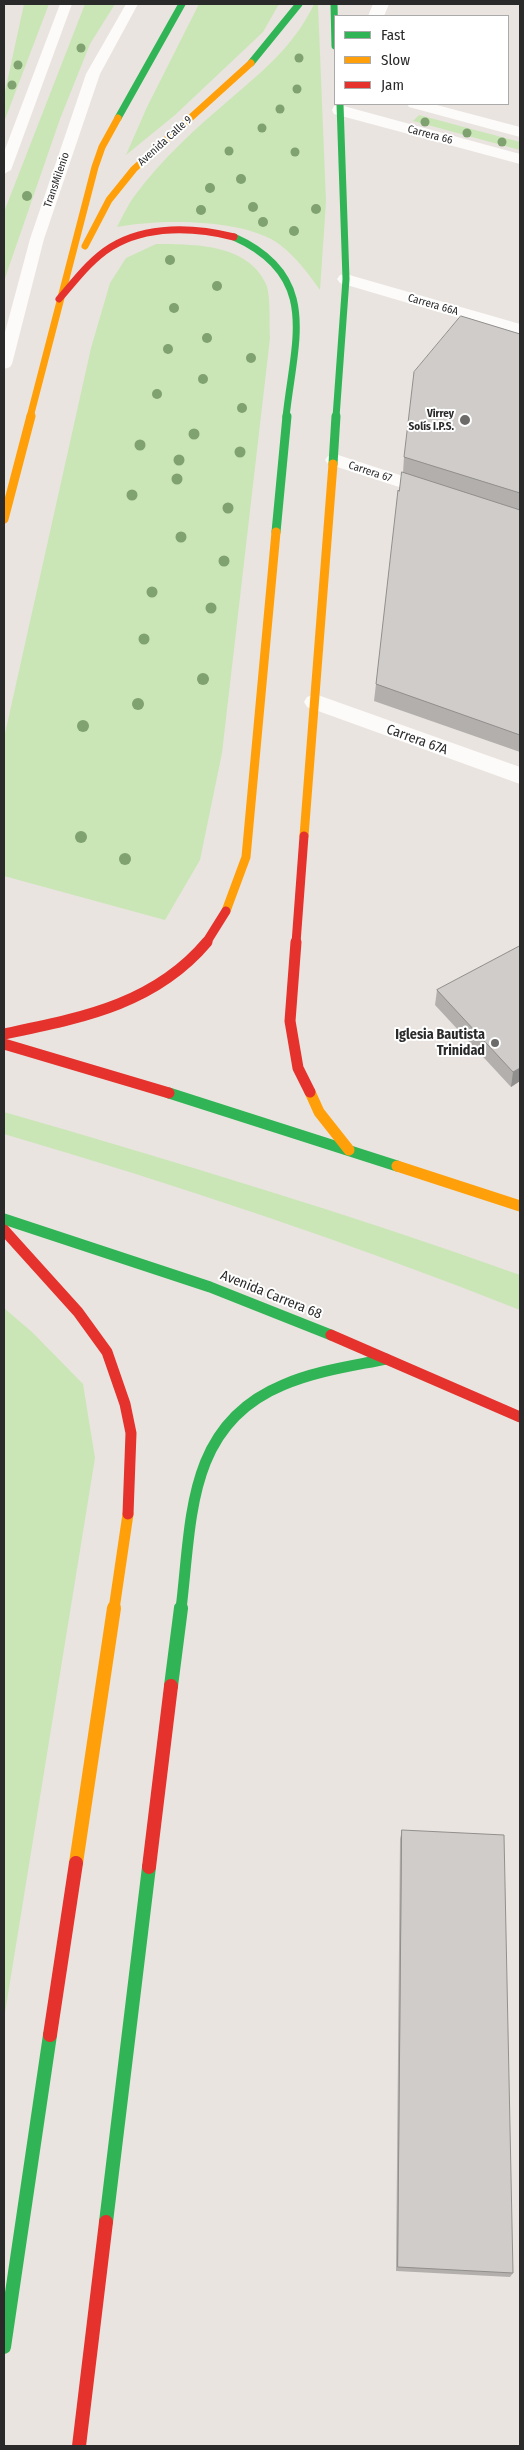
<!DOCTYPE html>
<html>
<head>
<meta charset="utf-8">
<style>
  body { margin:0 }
  #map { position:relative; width:524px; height:2450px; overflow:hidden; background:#e9e4df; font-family:"Fira Sans Condensed",sans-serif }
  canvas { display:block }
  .frame { position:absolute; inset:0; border:5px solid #2a2a2a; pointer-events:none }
  .legend { position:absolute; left:334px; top:15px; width:175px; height:90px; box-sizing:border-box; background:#fff; border:1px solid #aaa; margin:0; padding:6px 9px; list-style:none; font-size:15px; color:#2a2a2a }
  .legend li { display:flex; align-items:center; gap:10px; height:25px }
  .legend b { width:25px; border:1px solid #aaa }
</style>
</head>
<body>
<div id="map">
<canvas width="524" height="2450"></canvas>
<div class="frame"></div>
<ul class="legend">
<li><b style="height:6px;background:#30b455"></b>Fast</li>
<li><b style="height:6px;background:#ff9f0a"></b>Slow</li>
<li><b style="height:6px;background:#e5322d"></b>Jam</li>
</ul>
</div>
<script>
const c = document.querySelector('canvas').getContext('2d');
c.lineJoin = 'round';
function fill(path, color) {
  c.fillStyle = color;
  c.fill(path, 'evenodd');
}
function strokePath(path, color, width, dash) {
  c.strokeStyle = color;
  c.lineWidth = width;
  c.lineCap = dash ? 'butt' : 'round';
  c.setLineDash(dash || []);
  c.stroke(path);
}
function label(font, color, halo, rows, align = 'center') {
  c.font = font + ' "Fira Sans Condensed",sans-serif';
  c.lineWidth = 4;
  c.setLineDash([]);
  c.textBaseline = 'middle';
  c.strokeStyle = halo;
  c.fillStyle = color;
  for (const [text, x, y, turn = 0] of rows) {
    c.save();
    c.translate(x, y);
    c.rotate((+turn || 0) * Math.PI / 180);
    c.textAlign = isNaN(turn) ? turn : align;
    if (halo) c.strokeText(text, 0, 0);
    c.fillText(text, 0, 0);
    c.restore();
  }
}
fill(new Path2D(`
  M24,4H49L4,122V96Z
  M85,4H115L90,44L60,119L4,281V212Z
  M199,4H279L263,32L175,115L126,155L147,107Z
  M314,4H318L326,202L320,290C308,273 296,257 279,244C243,218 159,219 117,227C123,216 128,204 136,194C162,159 196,128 229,100C264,70 294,46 314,4Z
  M419,115L520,142V150L413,121Z
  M156,244C194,244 248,244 266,284C271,295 269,325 270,338L222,753L200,860L165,920L4,876V738L91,348L110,283L126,258Z
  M4,1112C177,1162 350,1214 520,1275V1310C351,1243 178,1185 4,1134Z
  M4,1308L32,1332L83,1384L95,1458L4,2019Z`), '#cae6b6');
fill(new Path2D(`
  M60,4H72L11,170L4,174V152Z
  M126,4H138L100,74L44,239L12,364L10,367L4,369V336L30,239L86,74Z`), '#fcfbfa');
fill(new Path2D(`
  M373,4H389L384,16H368Z
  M407,104H433L520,127V137L409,107Z
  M340,105L520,154V164L334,114L332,110L334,106Z
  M346,274L520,324V336L340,283L337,279L340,275Z
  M335,454L443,489L446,493L443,497L436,499L328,464L325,460L328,456Z
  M315,694L520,767V784L307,707L304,702L307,697Z`), '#fcfbfa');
strokePath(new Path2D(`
  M334,4L335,46
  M251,63L299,4
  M118,118L182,4
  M234,237C321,276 294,341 286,417
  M336,417L346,279L340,104`), '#30b455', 7);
strokePath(new Path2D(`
  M333,464L336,416
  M276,532L287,416`), '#30b455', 9);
strokePath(new Path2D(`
  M169,1093L397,1166
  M4,1219L210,1287L331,1335
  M181,1609C192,1520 186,1425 283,1385C315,1371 352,1366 386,1359`), '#30b455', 11);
strokePath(new Path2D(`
  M171,1686L181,1608
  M106,2222L149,1867
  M4,2347L50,2035`), '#30b455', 14);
strokePath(new Path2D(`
  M85,246L109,200L134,169L251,63
  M30,417L95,167L102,147L118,118`), '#ff9f0a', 7);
strokePath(new Path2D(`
  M4,519L31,416
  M304,836L333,464
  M226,911L246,857L276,532`), '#ff9f0a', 9);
strokePath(new Path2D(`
  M310,1092L319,1112L349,1150
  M397,1166L520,1206
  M114,1609L128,1514`), '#ff9f0a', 11);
strokePath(new Path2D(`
  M76,1863L114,1608`), '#ff9f0a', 14);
strokePath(new Path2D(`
  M59,299C75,281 90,260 111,247C147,225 194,227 234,237`), '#e5322d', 7);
strokePath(new Path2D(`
  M206,943L226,911
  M296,943L304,836`), '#e5322d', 9);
strokePath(new Path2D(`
  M296,942L290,1021L298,1068L310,1092
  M4,1034C80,1018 154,1005 207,942
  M4,1044L169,1093
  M4,1230L78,1312L107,1352L125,1404L131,1433L128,1514
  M331,1335L520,1417`), '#e5322d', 11);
strokePath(new Path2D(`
  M149,1867L171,1686
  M50,2035L76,1863
  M79,2446L106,2222`), '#e5322d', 14);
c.fillStyle = '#7fa270';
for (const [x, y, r] of [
  [81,48,4.5],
  [299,58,4.5],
  [18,65,4.5],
  [12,85,4.5],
  [297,89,4.5],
  [280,109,4.5],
  [425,122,4.5],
  [262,128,4.5],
  [467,133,4.5],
  [502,142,4.5],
  [229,151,4.5],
  [295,152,4.5],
  [241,179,5],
  [210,188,5],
  [27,196,5],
  [253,207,5],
  [316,209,5],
  [201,210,5],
  [263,222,5],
  [294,231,5],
  [170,260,5],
  [217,286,5],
  [174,308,5],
  [207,338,5],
  [168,349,5],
  [251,358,5],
  [203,379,5],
  [157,394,5],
  [242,408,5],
  [194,434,5.5],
  [140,445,5.5],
  [240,452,5.5],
  [179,460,5.5],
  [177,479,5.5],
  [132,495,5.5],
  [228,508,5.5],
  [181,537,5.5],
  [224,561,5.5],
  [152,592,5.5],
  [211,608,5.5],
  [144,639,5.5],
  [203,679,6],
  [138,704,6],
  [83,726,6],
  [81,837,6],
  [125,859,6]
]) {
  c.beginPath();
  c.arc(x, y, r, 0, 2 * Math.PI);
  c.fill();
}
fill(new Path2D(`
  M520,334V752L374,701L376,684L399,491L403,473L404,457Z
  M520,946V1081L511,1087L435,1005L437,990Z
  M402,1830L513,2273L510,2277L396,2271L400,1839Z`), '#b2afad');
fill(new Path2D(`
  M520,1068V1081L511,1087L513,1072Z`), '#918f8d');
const building = new Path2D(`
  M461,316L520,334V493L404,457L414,372Z
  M402,472L520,510V735L376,684L398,490L399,491Z
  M520,946V1068L513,1072L437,990Z
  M402,1830L504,1835L513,2273L398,2267Z`);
fill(building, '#cfccc9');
strokePath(building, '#918f8d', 1);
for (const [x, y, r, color] of [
  [465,420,6,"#6d6b69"],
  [495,1043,5,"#6d6b69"]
]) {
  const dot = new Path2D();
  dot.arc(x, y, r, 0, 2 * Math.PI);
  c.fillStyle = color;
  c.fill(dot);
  strokePath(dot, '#fff', 2);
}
label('11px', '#2a2a2a', '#fff', [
  ["Carrera 66",430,135,15],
  ["Avenida Calle 9",165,141,-42],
  ["TransMilenio",57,180,-71],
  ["Carrera 66A",433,305,16],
  ["Carrera 67",370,472,18]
]);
label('bold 11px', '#2a2a2a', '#fff', [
  ["Virrey",454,414],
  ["Solís I.P.S.",454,427]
], 'right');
label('14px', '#2a2a2a', '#fff', [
  ["Carrera 67A",417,740,20],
  ["Avenida Carrera 68",271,1295,22]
]);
label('bold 14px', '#2a2a2a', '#fff', [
  ["Iglesia Bautista",485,1035],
  ["Trinidad",485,1051]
], 'right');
</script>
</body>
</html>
